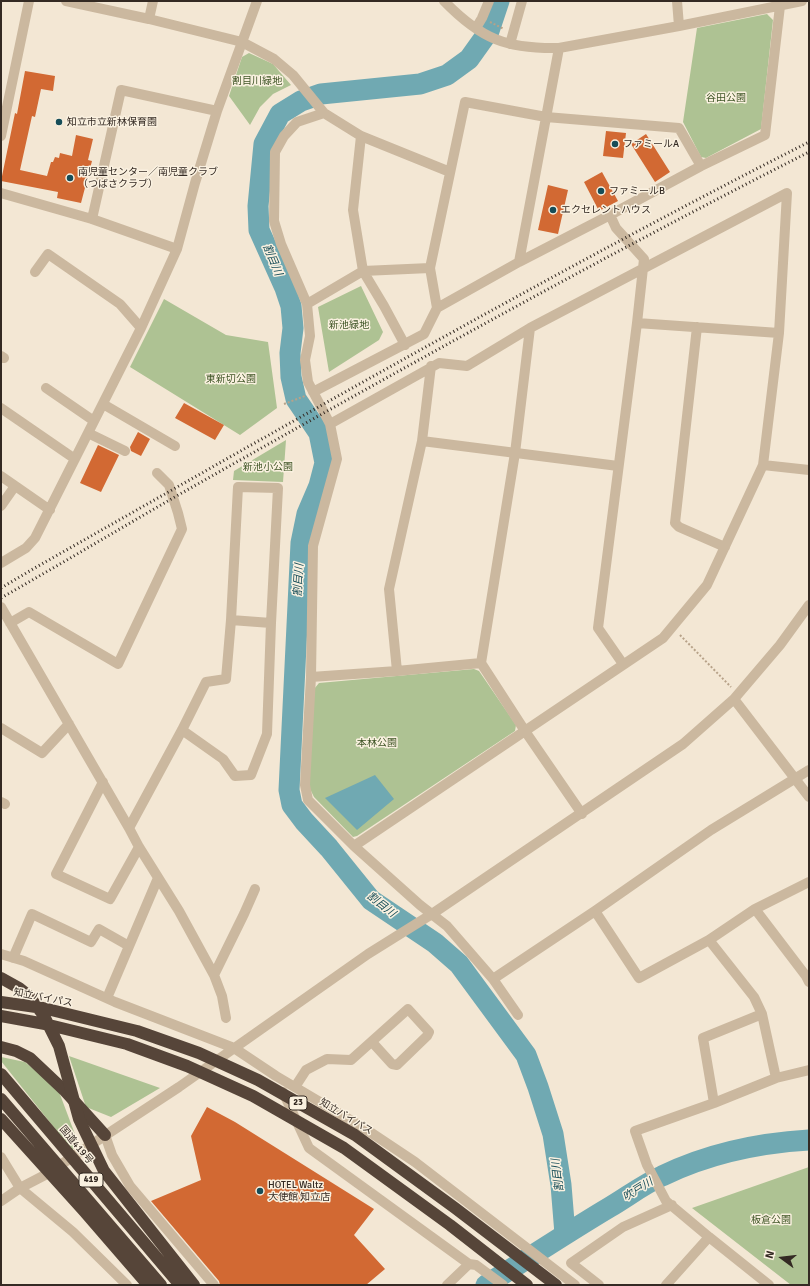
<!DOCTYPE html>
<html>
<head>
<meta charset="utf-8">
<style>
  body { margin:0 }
  #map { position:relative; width:810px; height:1286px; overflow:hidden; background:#f3e7d4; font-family:Signika,sans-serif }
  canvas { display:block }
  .frame { position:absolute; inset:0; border:2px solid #342a23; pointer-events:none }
  .north { position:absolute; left:762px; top:1238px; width:40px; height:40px; -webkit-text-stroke:3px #faf1e0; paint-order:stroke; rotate:285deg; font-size:11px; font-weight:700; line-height:16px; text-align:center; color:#342a23 }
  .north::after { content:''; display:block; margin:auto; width:14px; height:18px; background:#342a23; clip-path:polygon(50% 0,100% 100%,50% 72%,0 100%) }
</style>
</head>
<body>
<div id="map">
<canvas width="810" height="1286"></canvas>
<div class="frame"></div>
<div class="north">N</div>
</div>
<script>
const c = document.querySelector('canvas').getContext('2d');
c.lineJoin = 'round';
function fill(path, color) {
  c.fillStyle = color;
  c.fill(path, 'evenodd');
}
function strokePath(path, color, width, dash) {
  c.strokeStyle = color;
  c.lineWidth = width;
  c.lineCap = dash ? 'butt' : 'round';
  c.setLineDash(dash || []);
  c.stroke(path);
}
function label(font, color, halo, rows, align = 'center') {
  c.font = font + ' Signika,"Noto Sans JP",sans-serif';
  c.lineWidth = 3;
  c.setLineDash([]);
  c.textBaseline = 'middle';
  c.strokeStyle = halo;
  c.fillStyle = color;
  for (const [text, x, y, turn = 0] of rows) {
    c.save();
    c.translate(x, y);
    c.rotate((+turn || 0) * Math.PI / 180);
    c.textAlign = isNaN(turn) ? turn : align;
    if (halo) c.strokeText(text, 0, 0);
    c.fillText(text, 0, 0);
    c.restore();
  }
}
fill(new Path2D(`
  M767,14L773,20L761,129L706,158L701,157L683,122L697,28Z
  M249,53L273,64L291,85L273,94L260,107L250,125L229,96L242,57Z
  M361,286L383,332L379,340L329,372L318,307Z
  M164,299L226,335L268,342L277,408L240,435L130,367Z
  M286,440L283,482L233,480L234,471Z
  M474,669L479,671L516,725L515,731L357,836L353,837L314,797L310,789L309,780L314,689L319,683Z
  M69,1056L160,1088L111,1117L86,1107Z
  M1,1057L25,1062L58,1089L79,1145L72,1150L1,1061Z
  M809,1167V1285H791L692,1208Z`), '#aec293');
fill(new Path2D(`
  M375,775L394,799L357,830L325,798Z`), '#70a9b2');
strokePath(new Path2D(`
  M499,1L489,31L469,59L447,75L420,84L321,94L301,101L280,114L264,144L258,206L259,230L285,288L291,306L293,328L290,353L291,377L296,399L319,433L325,463L319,486L307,514L301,543L289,790L292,805L304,821L329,848L371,900L435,943L459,964L526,1055L538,1087L553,1134L561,1185L565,1234
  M486,1285C527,1259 568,1232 610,1207C627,1197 644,1184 662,1176C707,1154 759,1143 809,1140`), '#70a9b2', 21);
fill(new Path2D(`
  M25,71L55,76L53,91L41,89L35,117L32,116L20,170L47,176L51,162H53L55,157L59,158L60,153L72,156L76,135L93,139L88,160L92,161L81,203L57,198L58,192L1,181L15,113L17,114Z
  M606,131L626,133L623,158L603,156Z
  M646,134L670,172L655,182L631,144Z
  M602,172L618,201L599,211L584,182Z
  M548,185L568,190L558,234L538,230Z
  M184,403L224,425L215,440L175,418Z
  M138,432L150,439L141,456L131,451L130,447Z
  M98,445L119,455L101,492L80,483Z
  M207,1107L235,1122L374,1209L354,1235L385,1269L366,1285H220L219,1281L151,1201L201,1180L191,1136Z`), '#d26933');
strokePath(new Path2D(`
  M490,22L504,29
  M284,404L305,396
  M680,635L731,687`), '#b7a289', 2, [2, 2]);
strokePath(new Path2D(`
  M66,1L149,19L242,42L274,59L293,75L324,113L361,136L450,172
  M444,1C481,39 506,49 559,48L679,26L802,1
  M677,1L679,26
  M149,19L153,1
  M476,28L482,18L489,1
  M510,44L522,1
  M465,102L546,117L679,128L701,166L610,215L519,262L437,308L430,268Z
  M324,113L297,122L284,136L275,152L274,221L281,244L307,304L310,336L305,360L308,382L330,424L337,459L313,546L311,677L305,785L308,800L354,846L420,905L447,926L493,979L518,1015
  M1,136L29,1
  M361,136L353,210L363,271L384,306L405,345
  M701,166L765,135L780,6
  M1,193L92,219L177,249
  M610,215L616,228L644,259L637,323L598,628L623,664
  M92,219L121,90L217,111
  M519,262L559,48
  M35,272L48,254L120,304L141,328
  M307,304L363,271L430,268
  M637,323L779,333
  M697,327L675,523L679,527L725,547
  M530,328L515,453L481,663L525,731L582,814
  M1,356L4,358
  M46,388L94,421
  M313,392L424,334L437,308
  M103,404L175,446
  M1,408L75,459
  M330,424L439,363L467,366L530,328L787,193L779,333L763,465L707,585L663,638L354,846
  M88,433L125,451
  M422,441L431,366
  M763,465L809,470
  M1,476L50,510
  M1,506L15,486
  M1,563L26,548L35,538L141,328L177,249L195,183L217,111L257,1
  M1,607L129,828L139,847L179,911L214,975L222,996L226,1018
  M231,620L271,623
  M10,623L29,612L118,664L182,529L178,513L169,485L157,473
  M397,671L389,589L422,441L618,466
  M311,677L397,671L481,663
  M734,699L809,797
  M1,728L42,753L69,724
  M103,782L56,874L110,899L139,847
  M1,802L5,804
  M129,828L182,730L206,682L226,679L231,620L238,487L278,488L271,623L267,734L251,775L235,776L223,759L182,730
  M755,909L806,976L809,982
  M595,911L639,978L709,940L755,909L809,882
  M709,940L754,997L762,1014L776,1078
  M1,954L24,961L115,1002L234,1048L276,1076L364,1128L415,1162L575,1285
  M13,958L32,914L91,942L99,929L129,946
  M214,975L244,914L255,889
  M493,979L595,911L711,830L809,770
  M107,998L158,878
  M295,1087L306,1070L327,1059L351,1060L408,1009L429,1032L427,1036L397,1065L392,1064L372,1042
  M283,1092L309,1148L469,1264L476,1265L503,1285
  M714,1103L703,1038L762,1014
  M105,1135L112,1155L130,1186L214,1285
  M1,1157L20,1188L73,1232L127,1285
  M1,1201L20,1188L45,1175L179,1087L368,954L432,914L683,744L734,699L780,645L809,605
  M447,1285L469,1264
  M599,1285L571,1263L623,1227L672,1205
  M666,1285L709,1237
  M769,1285L709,1237L666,1201L647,1165L635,1131L714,1103L776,1078L809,1070`), '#cbb89f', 10);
strokePath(new Path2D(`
  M1,1047L16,1051L30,1058L65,1091L105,1135`), '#564539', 12);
strokePath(new Path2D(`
  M1,588L33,569C290,423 545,276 809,142
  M1,598C59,565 116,531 173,498C383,379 594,261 809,152`), '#342a23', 3, [1, 3]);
strokePath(new Path2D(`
  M1,978L19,988L29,996L44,1016L59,1046L79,1119L104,1171L194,1285
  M1,1002L43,1008L137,1031L199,1053L258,1080L355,1135L455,1208L556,1285
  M1,1016L45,1024L127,1044L187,1066L253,1096L344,1148L450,1225L527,1285
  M1,1074L180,1285
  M1,1099L161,1285
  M1,1119L84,1211L148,1285`), '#564539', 12);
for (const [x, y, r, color] of [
  [59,122,4,"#164d58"],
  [615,144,4,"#164d58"],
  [70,178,4,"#164d58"],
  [601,191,4,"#164d58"],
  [553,210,4,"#164d58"],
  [260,1191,4,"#164d58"]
]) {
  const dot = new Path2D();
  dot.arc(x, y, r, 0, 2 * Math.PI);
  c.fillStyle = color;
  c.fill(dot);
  strokePath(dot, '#faf1e0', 1.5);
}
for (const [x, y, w] of [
  [298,1103,18],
  [91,1180,24]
]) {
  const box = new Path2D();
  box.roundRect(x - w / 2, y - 7, w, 14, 3);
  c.fillStyle = '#faf1e0';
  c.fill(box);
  strokePath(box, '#342a23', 1);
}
label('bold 9px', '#342a23', null, [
  ["23",298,1103],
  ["419",91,1180]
]);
label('10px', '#3e5425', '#faf1e0', [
  ["割目川緑地",257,81],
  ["谷田公園",726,98],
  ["新池緑地",349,325],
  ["東新切公園",231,379],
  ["新池小公園",268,467],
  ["本林公園",377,743],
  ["板倉公園",771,1220]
]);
label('10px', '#342a23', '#faf1e0', [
  ["知立市立新林保育園",67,122],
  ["ファミールA",623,144],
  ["南児童センター／南児童クラブ",78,172],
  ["（つばさクラブ）",78,184],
  ["ファミールB",609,191],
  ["エクセレントハウス",561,210],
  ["HOTEL Waltz",268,1185],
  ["大使館 知立店",268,1197]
], 'left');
label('10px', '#342a23', '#faf1e0', [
  ["知立バイパス",43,998,11],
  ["知立バイパス",346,1117,31],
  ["国道419号",76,1145,50]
]);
label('italic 11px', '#164d58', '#faf1e0', [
  ["割目川",272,260,67],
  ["割目川",299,580,-87],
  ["割目川",381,905,38],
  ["割目川",558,1175,-97],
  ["吹戸川",638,1190,-32]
]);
</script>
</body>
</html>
